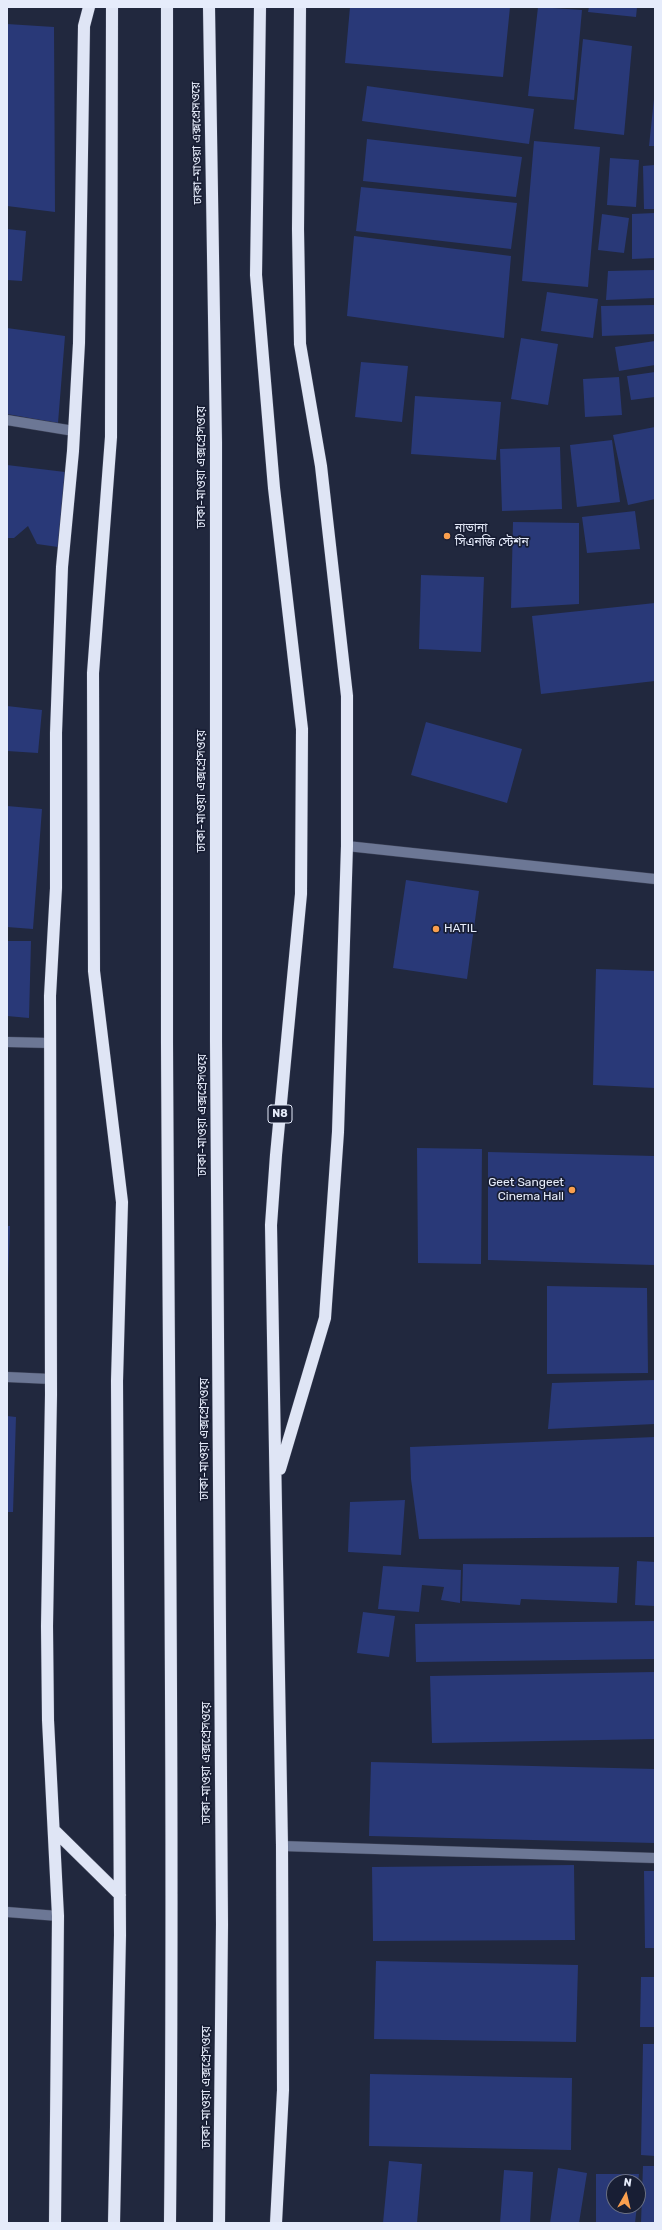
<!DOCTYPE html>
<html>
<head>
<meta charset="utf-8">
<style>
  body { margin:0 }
  #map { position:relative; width:662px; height:2230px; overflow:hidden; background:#21283e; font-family:Rubik,sans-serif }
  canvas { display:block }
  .frame { position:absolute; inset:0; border:8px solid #e6ecfb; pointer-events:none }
  .north { position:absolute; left:606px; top:2174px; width:40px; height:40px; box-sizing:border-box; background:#181e34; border:1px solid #6a7084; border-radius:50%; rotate:8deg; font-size:11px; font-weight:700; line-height:16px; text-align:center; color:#e6ecfb }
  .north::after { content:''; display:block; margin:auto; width:14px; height:18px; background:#fa9f4e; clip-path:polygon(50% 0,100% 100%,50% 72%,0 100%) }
</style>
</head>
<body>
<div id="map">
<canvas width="662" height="2230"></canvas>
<div class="frame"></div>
<div class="north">N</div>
</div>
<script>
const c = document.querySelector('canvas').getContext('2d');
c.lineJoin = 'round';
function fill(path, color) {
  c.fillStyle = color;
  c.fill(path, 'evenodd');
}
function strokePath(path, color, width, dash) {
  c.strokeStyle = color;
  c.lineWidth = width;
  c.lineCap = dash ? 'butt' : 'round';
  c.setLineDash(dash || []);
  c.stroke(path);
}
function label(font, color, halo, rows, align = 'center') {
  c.font = font + ' Rubik,"Noto Sans Bengali",sans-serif';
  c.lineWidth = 3.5;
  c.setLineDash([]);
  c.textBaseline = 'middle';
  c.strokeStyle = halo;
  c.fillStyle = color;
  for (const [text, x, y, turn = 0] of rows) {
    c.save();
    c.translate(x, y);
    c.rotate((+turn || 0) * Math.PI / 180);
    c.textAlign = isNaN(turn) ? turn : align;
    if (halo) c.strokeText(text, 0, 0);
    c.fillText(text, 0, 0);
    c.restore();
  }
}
fill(new Path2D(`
  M350,7H510L503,77L345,63Z
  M538,7L582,10L574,100L528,96Z
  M589,7H637L636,17L588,12Z
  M7,24L54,27L55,212L7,206Z
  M583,39L632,46L624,135L574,129Z
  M367,86L534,109L529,144L362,121Z
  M654,99H655V146H649Z
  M367,139L522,157L516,197L363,181Z
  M534,141L600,147L588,287L522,281Z
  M610,158L639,160L636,207L607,205Z
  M655,165V209H644L643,166Z
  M361,187L517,203L511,249L356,231Z
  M655,213V258L632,259V214Z
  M602,214L629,218L624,253L598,250Z
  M7,229L26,231L22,281L7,280Z
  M354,236L511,256L504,338L347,316Z
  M655,270V298L606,300L608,271Z
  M547,292L598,299L593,338L541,331Z
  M655,305V334L602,336L601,306Z
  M7,328L65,336L58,423L7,414Z
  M521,338L558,344L548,405L511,399Z
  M655,341V365L619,371L615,347Z
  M361,362L408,366L402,422L355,417Z
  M655,372V397L631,400L627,376Z
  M619,377L622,415L585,417L583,379Z
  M415,396L501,402L496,460L411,454Z
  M655,427V499L628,505L613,435Z
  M612,440L620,502L577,507L570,445Z
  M560,447L562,509L502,511L500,449Z
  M7,465L65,472L58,547L37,544L28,526L14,538H7Z
  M635,511L640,549L587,553L582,517Z
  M513,522L579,523V604L511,608Z
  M421,575L484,577L481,652L419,649Z
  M655,603V681L541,694L532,616Z
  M7,706L42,710L38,753L7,751Z
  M426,722L522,749L507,803L411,775Z
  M7,806L42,809L33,929L7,927Z
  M406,880L479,891L467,979L393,968Z
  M7,941H31L29,1018L7,1016Z
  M596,969L655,971V1088L593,1085Z
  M417,1148L482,1149L481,1264L418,1263Z
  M488,1152L655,1156L654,1265L488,1260Z
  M7,1226H10L8,1280H7Z
  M547,1286L647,1288L648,1373L547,1374Z
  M655,1380V1424L548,1429L552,1383Z
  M7,1416L16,1417L13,1512H7Z
  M655,1437V1537L419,1539L411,1479L410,1447Z
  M405,1500L401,1555L348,1552L350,1502Z
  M637,1561L655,1562V1606L635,1605Z
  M463,1564L619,1567L617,1603L521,1599L520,1605L462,1601Z
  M383,1566L461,1570L460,1603L441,1600L444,1587L422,1585L419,1612L378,1609Z
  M363,1612L395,1616L389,1657L357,1653Z
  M655,1621V1659L416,1662L415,1624Z
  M655,1672V1739L432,1743L430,1676Z
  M371,1762L655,1769V1843L369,1836Z
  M574,1865L575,1940L373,1941L372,1867Z
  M644,1871H655V1948H645Z
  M376,1961L578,1965L576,2042L374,2039Z
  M641,1977H655V2027H640Z
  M643,2044H655V2156L641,2155Z
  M370,2074L572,2078L571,2150L369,2146Z
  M389,2161L422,2164L417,2223H383Z
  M643,2166H655V2223H641Z
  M558,2168L587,2173L579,2223H550Z
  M504,2170L533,2172L530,2223H500Z
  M596,2174H639L638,2182H614V2206H637L635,2223H596Z`), '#293978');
const minor = new Path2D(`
  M7,420L74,431
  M347,846L655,879
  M7,1042L50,1043
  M7,1377L51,1379
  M282,1846L655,1858
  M7,1912L58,1916`);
const highway = new Path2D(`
  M112,7L111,437L93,673L94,971L122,1202L117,1381L120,1935L114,2223
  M167,7C166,352 166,697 167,1043C169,1436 174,1830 170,2223
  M209,7L216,442V1041L222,1924L219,2223
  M260,7L256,275L274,488L302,729L301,894L276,1155L271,1225L282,1846L283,2090L276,2223
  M280,1469L325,1318L338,1132L347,846V696L321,466L300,344L298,229L300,7
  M55,1831L120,1895
  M55,2223L58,1916L48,1720L47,1626L51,1395L50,996L56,888V733L62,567L73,451L79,343L84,26L89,7`);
strokePath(minor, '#3d4358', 11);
strokePath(highway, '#3d4358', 13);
strokePath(minor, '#6c7795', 10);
strokePath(highway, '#dfe5f5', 12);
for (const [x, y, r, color] of [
  [447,536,4,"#fa9f4e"],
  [436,929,4,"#fa9f4e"],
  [572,1190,4,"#fa9f4e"]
]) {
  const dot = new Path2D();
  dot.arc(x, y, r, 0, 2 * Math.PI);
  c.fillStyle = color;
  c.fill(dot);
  strokePath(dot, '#181e34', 1.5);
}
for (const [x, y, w] of [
  [280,1114,24]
]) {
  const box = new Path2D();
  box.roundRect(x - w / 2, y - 9, w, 18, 3);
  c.fillStyle = '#181e34';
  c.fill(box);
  strokePath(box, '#e6ecfb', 1);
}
label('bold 11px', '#e6ecfb', null, [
  ["N8",280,1114]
]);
label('12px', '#e6ecfb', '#181e34', [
  ["ঢাকা-মাওয়া এক্সপ্রেসওয়ে",197,143,-91],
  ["ঢাকা-মাওয়া এক্সপ্রেসওয়ে",202,467,-90],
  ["ঢাকা-মাওয়া এক্সপ্রেসওয়ে",202,791,-90],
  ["ঢাকা-মাওয়া এক্সপ্রেসওয়ে",203,1115,-90],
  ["ঢাকা-মাওয়া এক্সপ্রেসওয়ে",205,1439,-90],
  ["ঢাকা-মাওয়া এক্সপ্রেসওয়ে",207,1763,-90],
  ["ঢাকা-মাওয়া এক্সপ্রেসওয়ে",207,2087,-90]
]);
label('12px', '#e6ecfb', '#181e34', [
  ["নাভানা",455,529],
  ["সিএনজি স্টেশন",455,543],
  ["HATIL",444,929],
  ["Geet Sangeet",564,1183,"right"],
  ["Cinema Hall",564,1197,"right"]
], 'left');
</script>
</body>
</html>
